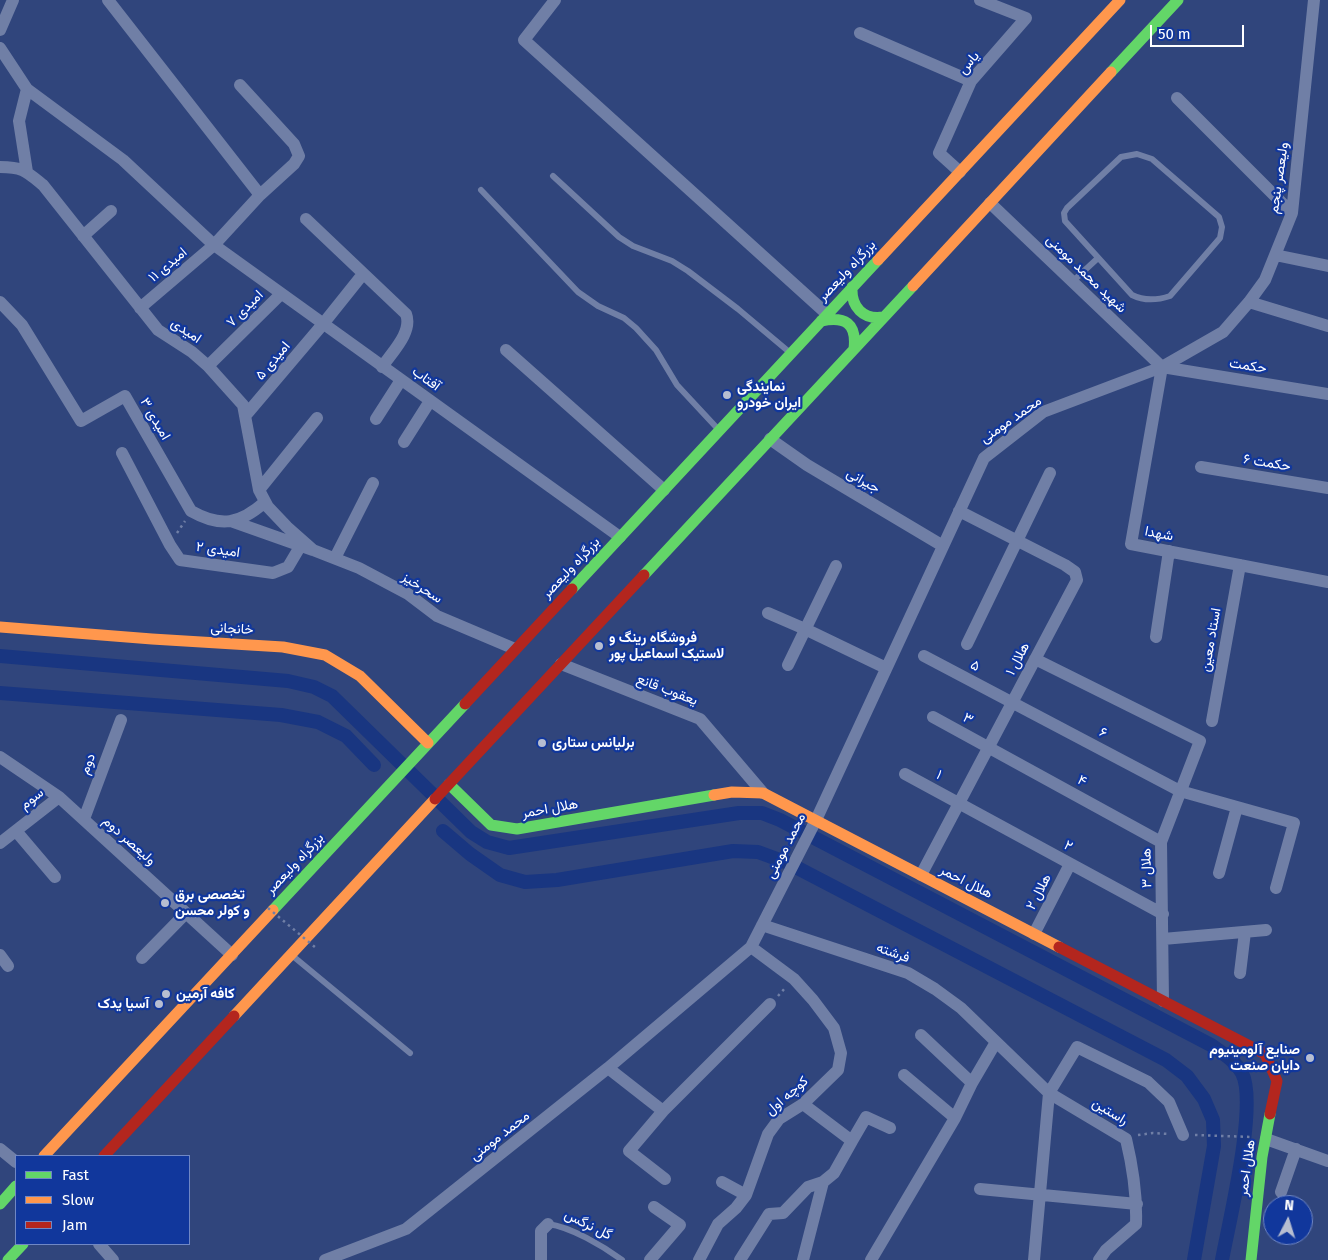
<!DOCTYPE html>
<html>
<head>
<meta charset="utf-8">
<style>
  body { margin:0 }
  #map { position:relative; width:1328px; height:1260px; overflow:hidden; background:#30457c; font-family:"Fira Sans",sans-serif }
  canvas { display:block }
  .legend { position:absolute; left:15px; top:1155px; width:175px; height:90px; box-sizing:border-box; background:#11379c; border:1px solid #7087c4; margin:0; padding:6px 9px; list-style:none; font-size:15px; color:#fff }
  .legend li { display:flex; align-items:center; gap:10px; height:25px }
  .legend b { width:25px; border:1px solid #7087c4 }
  .north { position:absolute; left:1263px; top:1195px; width:50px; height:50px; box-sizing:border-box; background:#11379c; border:1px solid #7087c4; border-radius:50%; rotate:5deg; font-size:14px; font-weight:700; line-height:20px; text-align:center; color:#fff }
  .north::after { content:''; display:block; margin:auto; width:18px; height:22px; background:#b7bed1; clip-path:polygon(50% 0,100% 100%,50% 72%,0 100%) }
  .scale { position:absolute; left:1150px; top:25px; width:94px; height:22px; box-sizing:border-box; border:2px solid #fff; border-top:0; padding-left:6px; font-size:15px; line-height:18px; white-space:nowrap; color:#fff; -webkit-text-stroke:4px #11379c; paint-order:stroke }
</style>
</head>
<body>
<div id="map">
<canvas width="1328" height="1260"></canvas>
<ul class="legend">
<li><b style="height:6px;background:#63d668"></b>Fast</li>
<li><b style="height:6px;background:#ff974d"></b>Slow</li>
<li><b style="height:6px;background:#b3261e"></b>Jam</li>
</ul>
<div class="north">N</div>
<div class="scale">50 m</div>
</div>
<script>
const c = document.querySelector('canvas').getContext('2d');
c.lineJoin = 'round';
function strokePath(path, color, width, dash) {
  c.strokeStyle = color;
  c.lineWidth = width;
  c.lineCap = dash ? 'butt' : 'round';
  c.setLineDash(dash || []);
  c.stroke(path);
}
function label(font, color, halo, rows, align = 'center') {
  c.font = font + ' "Fira Sans",Vazirmatn,sans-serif';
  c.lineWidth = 4.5;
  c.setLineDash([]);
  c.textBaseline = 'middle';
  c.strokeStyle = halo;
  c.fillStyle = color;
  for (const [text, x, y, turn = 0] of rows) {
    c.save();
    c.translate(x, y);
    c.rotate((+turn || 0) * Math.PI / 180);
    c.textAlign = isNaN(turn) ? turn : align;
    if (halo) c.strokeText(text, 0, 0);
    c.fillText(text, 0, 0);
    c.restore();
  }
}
strokePath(new Path2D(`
  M0,656L288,681L314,687L332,696L471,832L487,842L509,848L739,813H762L780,820L1211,1045C1222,1053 1235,1060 1242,1073C1258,1104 1229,1222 1222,1260
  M0,693L281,715L318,722L346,736L374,765
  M443,831L470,854L500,875L525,882L557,880L733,851L758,852L788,863L1166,1060L1187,1076L1204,1099L1213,1120L1214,1146L1194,1260`), '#193681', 14);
strokePath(new Path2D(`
  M177,533L185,521
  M778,996L786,987
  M1138,1135L1153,1133L1170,1134
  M1195,1135L1252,1137`), '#707fa6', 2.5, [2.5, 4]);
strokePath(new Path2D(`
  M1137,154L1152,159L1219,217L1222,227L1220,238L1170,296C1158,300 1144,301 1132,295L1065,221L1064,213L1067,208L1121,157Z
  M553,176L619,237L633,246L672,261L688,271L738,309L788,351
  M481,190L578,292L598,306L624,318L636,328L656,350L677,385L717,428
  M1072,282L1098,258
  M294,957L410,1053
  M548,1224C571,1227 603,1246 622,1260`), '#707fa6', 6);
strokePath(new Path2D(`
  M108,0L260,195
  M555,0L524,40L827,314
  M0,30L13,0
  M860,33L971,81
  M0,48L27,89L123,160L214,245L620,537
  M27,89L19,121L27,172
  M1177,98L1292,213
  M0,167C23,167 26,171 43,185L158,330L192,352L208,366L243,405L259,490L268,507L287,527L313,550
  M960,172L939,153L971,81L1026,18L980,0
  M990,203L1162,367
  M306,219L406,314C413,332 392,352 382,367
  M83,236L111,211
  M1275,255L1328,266
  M0,302L22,325L81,421L125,396L191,511C221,528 240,524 265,502
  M1249,302L1328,326
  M140,308L214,245L260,195L294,164L299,156L294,144L240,85
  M506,350L664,490
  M208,366L281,294
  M1162,367L1131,544L1328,582
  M1162,367L1328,394
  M245,416L323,324L363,274
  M376,419L401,380
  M770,439L807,465L943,546
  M404,442L430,401
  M122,453L170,545L180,560L273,573L288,567L301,545
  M1201,467L1328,488
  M259,490L317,418
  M231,521L313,550L359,568L408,594L437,616L515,649
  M335,558L373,483
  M768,613L805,629L886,668
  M1156,637L1169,551
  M967,644L1050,473
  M924,656L1180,791L1294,823L1276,888
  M1035,659L1200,741L1161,842L1163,1001
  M561,664L700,719L763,793
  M788,665L836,566
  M933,717L1161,842
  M1212,721L1240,565
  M0,757L59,797L232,955
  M905,774L1163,914
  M84,819L121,720
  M16,831L55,877
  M0,843L59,797
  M1219,873L1237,807
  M921,875L1077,580L1075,572L1065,565L959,511
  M762,925L908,973L935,989L961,1008L1049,1093L1126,1139C1133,1168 1137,1195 1136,1224L1106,1250L1099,1260
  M1034,934L1070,864
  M1163,939L1266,930
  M0,955L8,966
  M142,958L186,913
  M1240,973L1245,932
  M921,1035L972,1083
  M608,1068L663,1111L770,1004
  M904,1075L955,1118
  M663,1111L629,1151L665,1179
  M1266,1139L1328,1161
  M852,1141L866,1117L890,1128
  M0,1149L16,1162
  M722,1182L746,1195
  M980,1189L1137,1204
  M1281,1192L1296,1149
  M99,1244L113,1260
  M325,1260L406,1229L608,1068L751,947L816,820L984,458L1043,412L1162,367L1223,332L1249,302L1265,280L1292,213L1314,0
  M541,1260V1231L548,1224
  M650,1260L680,1225L654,1207
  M699,1260L718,1224L736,1208L746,1195L768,1134L779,1119L803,1104L838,1070L841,1053L834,1028L813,1000L794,979L751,947
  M740,1260L769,1214L783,1213L808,1187L823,1182L834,1173L852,1141L803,1104
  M803,1260L823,1182
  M871,1260L955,1118L972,1083L996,1042
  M1034,1260L1049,1093L1077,1047L1148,1082L1169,1102L1183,1135`), '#707fa6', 12);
strokePath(new Path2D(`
  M1111,72L1178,0
  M852,287C851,307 863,320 883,317
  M821,321C845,316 857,323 854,349
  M644,575L913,286
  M572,589L878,260
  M449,784L491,825L517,829L714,795
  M273,910L465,704
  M0,1204L16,1186
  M8,1260L23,1244
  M1251,1260L1262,1157L1270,1114`), '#63d668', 11);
strokePath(new Path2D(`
  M878,260L1120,0
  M913,286L1111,72
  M0,627L152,639L283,647L325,655L360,676L428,743
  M714,795L732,792L763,793L1059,947
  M234,1016L435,799
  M44,1156L273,910`), '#ff974d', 11);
strokePath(new Path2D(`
  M465,704L572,589
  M435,799L644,575
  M1059,947L1265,1054L1277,1081L1270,1114
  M104,1156L234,1016`), '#b3261e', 11);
strokePath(new Path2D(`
  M268,908L316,948`), '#707fa6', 2.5, [2.5, 4]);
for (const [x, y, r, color] of [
  [727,395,5,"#b7bed1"],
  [599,646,5,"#b7bed1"],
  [542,743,5,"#b7bed1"],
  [165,903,5,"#b7bed1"],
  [166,994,5,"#b7bed1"],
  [159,1004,5,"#b7bed1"],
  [1310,1058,5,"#b7bed1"]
]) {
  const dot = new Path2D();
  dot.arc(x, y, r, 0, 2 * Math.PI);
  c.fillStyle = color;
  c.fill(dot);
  strokePath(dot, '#11379c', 2);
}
label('14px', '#fff', '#11379c', [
  ["یاس",969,63,-51],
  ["ولیعصر پنجم",1279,178,-82],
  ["امیدی ۱۱",168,265,-40],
  ["بزرگراه ولیعصر",847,271,-47],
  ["شهید محمد مومنی",1086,274,44],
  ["امیدی ۷",245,309,-45],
  ["امیدی",186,331,34],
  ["امیدی ۵",273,361,-50],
  ["حکمت",1248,366,9],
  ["آفتاب",426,379,36],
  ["امیدی ۳",155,419,60],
  ["محمد مومنی",1011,420,-35],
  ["حکمت ۶",1267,463,9],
  ["جیرانی",863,481,30],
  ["شهدا",1159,534,11],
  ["امیدی ۲",218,550,8],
  ["بزرگراه ولیعصر",571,568,-47],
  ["سحرخیز",422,588,33],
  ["خانجانی",232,629,3],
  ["استاد معین",1211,640,-80],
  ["هلال ۱",1018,659,-62],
  ["۵",975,666,28],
  ["یعقوب قانع",667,690,21],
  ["۳",968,719,28],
  ["۶",1103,733,28],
  ["دوم",88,764,-69],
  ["۱",939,775,29],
  ["۴",1082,781,29],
  ["سوم",32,799,-38],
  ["هلال احمر",550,809,-10],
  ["ولیعصر دوم",129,841,42],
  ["محمد مومنی",786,846,-63],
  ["۲",1068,846,29],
  ["بزرگراه ولیعصر",295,864,-47],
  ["هلال ۳",1147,868,-91],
  ["هلال احمر",966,882,27],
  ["هلال ۲",1039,892,-63],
  ["فرشته",893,953,20],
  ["کوچه اول",787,1096,-41],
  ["راستین",1110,1112,31],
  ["محمد مومنی",500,1136,-38],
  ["هلال احمر",1247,1168,-82],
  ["گل نرگس",588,1225,26]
]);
label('bold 14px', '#fff', '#11379c', [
  ["نمایندگی",737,387],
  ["ایران خودرو",737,403],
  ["فروشگاه رینگ و",609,638],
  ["لاستیک اسماعیل پور",609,654],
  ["برلیانس ستاری",552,743],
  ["تخصصی برق",175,895],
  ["و کولر محسن",175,911],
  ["کافه آرمین",176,994],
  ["آسیا یدک",149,1004,"right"],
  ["صنايع آلومینیوم",1300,1050,"right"],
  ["دایان صنعت",1300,1066,"right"]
], 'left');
</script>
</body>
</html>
